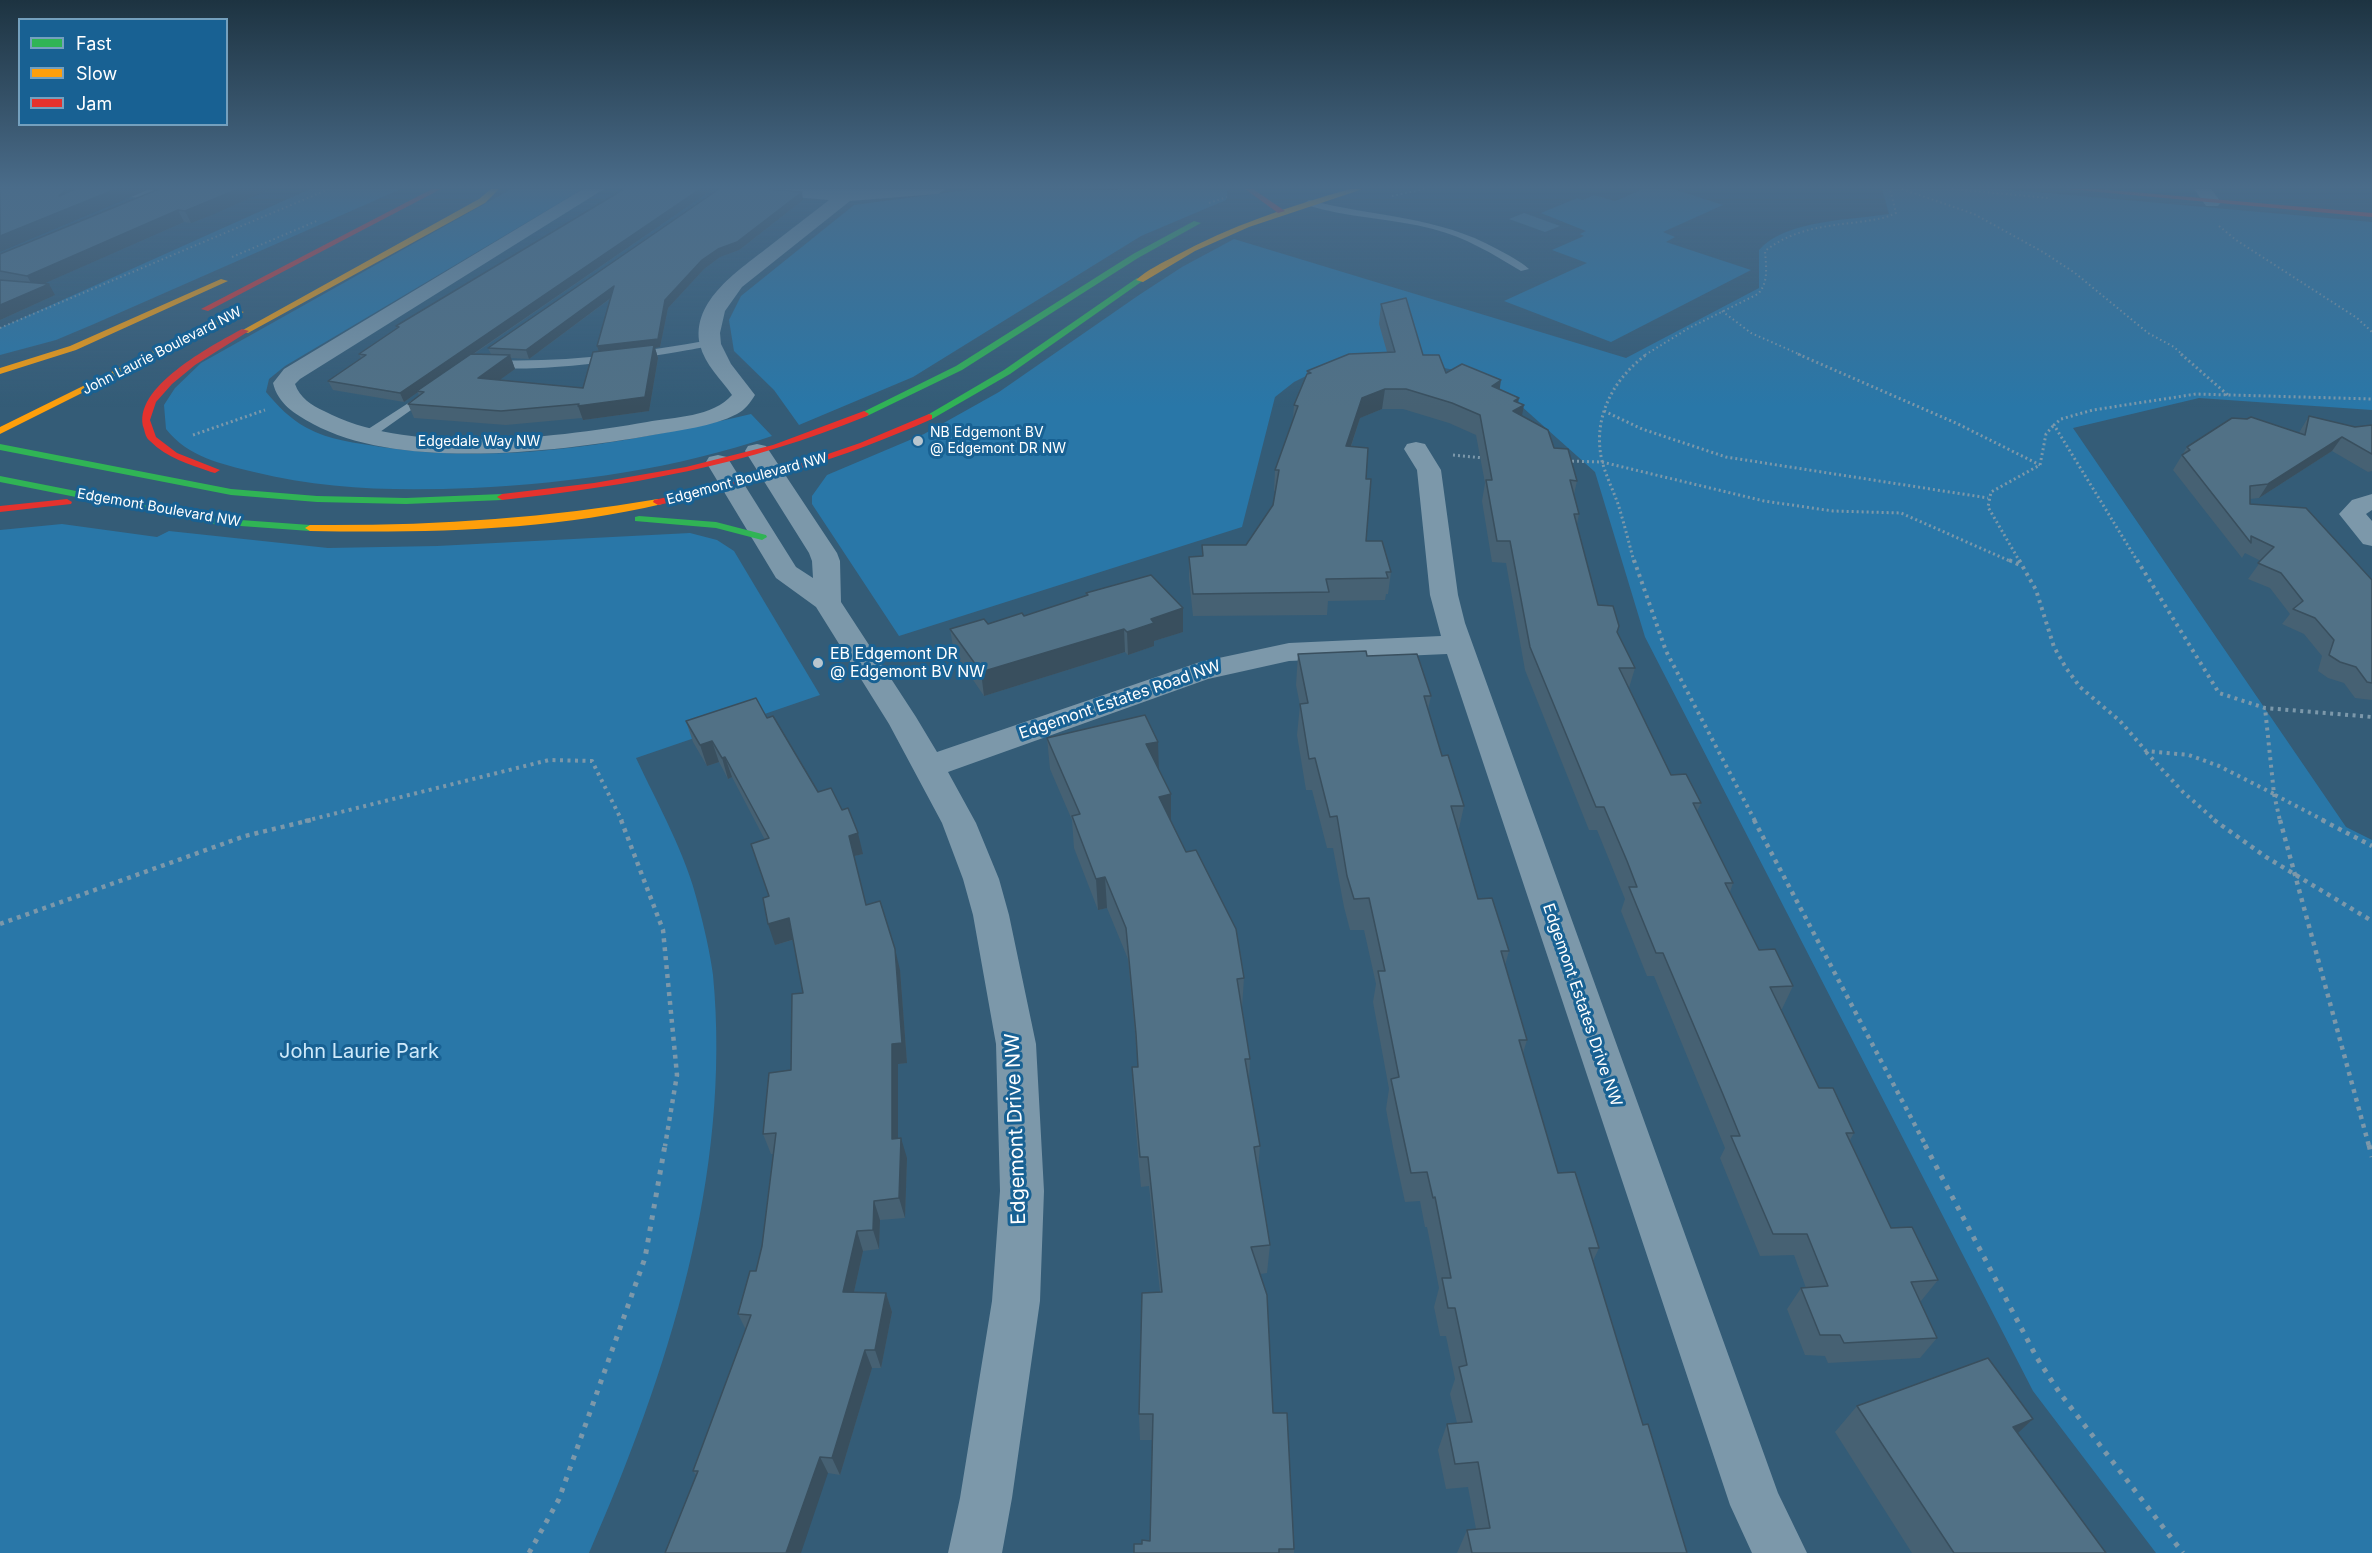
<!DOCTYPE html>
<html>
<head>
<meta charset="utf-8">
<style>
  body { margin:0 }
  #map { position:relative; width:2372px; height:1553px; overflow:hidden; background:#345c77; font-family:Inter,sans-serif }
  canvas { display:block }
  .legend { position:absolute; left:18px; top:18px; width:210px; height:108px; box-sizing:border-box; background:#186193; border:2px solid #74a0be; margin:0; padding:8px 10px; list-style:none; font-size:18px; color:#fff }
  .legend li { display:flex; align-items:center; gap:12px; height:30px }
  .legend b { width:30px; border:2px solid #74a0be }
</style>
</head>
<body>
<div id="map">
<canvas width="2372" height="1553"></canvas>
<ul class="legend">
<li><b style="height:8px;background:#30b455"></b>Fast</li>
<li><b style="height:8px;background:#ff9f0a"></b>Slow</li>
<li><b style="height:8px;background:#e5322d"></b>Jam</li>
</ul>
</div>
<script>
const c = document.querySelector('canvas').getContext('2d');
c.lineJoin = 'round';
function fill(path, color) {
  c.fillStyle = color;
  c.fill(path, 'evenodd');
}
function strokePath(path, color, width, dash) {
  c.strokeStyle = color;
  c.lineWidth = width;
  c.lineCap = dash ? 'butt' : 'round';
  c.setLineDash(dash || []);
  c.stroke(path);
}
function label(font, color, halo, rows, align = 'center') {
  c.font = font + ' Inter,sans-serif';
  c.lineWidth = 6;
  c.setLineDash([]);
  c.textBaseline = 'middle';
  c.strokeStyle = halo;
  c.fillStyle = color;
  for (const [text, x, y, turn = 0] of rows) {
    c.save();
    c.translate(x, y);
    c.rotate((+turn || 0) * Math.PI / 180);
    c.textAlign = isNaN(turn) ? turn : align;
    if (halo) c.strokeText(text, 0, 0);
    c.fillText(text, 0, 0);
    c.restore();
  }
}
fill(new Path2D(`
  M310,189H401L94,324L56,340L0,355V328Z
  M511,189H583L285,366L269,379L266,392C278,406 290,419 307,428C328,440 357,443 381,447C506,466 630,442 751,414L772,436C676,469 573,483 472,488C398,491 326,490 254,472C221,464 188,457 166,429L164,405L175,388L201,363Z
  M974,189L1228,190L1226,200L1141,236L913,377L799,425L774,390L734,351L729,320L741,296L854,205Z
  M1643,189H1673L1723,205L1663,232L1675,237L1666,242L1751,270L1611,342L1504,301L1587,263L1552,250L1584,236L1580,234L1586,231L1541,213L1577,198L1583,200L1594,195L1615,201Z
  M1882,189H2003L2372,222V410L2199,398L2073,428L2346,827L2372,840V1553H2156L2033,1391L1645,637L1595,472L1511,397L1497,387L1463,372L1426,364L1310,374L1294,382L1275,397L1242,527L899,636L812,504V496L827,475L924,434L999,392L1139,295L1182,267L1234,239L1626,358L1759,288V250C1785,220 1851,220 1889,214Z
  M62,524L157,537L169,531L328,548L437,546L690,533L717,540L734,551L820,695L636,758C658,805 686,854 698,904C704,927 710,952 713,975C732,1174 668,1373 589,1553H0V530Z`), '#2977a8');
fill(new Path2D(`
  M1524,213L1560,226L1545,232L1509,219Z`), '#45789a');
strokePath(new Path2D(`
  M1902,189L1974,214L2043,252L2075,273L2148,333L2174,347L2183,355
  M1952,189L2048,198
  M1392,196L1424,189
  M1209,203L1227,197
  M2219,226L2236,240L2357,318L2372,332
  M232,257L319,220
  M1722,311L1751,333L1801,355
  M0,328L329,189
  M1645,355L1689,328L1758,294C1769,282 1766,266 1765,251C1793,229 1825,226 1859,222C1872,220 1884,219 1896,213L1890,189`), '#7c98aa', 2, [1.5, 3]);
strokePath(new Path2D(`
  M1798,354L1958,424L2040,465
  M2181,354L2229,396
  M1604,411L1642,429L1726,457L1988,498
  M193,435L265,410
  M1453,455L1484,458
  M1567,461L1602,462L1764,501L1833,511L1901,513L2012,562
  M1634,562C1629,543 1624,523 1618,504C1613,490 1606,476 1602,461C1592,418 1613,379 1647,354
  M2020,562L1988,507L1991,492L2040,465L2046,434L2054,425
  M2138,562L2054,425L2061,419L2093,410L2196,394L2372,399`), '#7c98aa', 3, [2, 3]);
strokePath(new Path2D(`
  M1634,560L1666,651L1755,821
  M2009,560L2020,565
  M2019,560L2036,590L2054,647L2066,668L2080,687L2120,721L2146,751L2189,755L2219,766L2274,794L2265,708
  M2137,560L2219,693L2265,708L2372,717
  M2146,752L2183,792L2216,821
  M2274,794L2280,821
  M2275,795L2325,821
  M305,821L549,760L592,761L622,821`), '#7c98aa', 4, [3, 4.5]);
strokePath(new Path2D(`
  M621,820L663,930L677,1075L665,1146
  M1754,820L1926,1146
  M2214,820L2266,857L2372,921
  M2280,820L2369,1146
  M2322,820L2372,846
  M0,924L245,836L311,820`), '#7c98aa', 4.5, [4, 5]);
strokePath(new Path2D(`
  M1925,1145L2037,1358L2059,1392L2183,1553
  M2369,1145L2372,1157
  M529,1553L559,1499L645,1258L665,1145`), '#7c98aa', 5, [4.5, 7]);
fill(new Path2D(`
  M1309,200C1374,217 1438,216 1497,249C1508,255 1520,261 1529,269L1521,271C1493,254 1465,237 1433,229C1391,218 1348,218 1306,205L1305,203Z
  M710,340L714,341V345C681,353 506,380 486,363L491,360C565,363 637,353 710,340Z
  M427,391L433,394L431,396L370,439H362V433Z`), '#7c98aa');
fill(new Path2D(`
  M105,189H149L163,192L166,196L163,200L157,201L113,194Z
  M583,189H604L300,379L295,384C300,398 311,405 324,411C408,456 555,438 647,422C674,417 713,417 732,395C721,379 705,365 700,345C690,300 741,269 771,245C790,230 810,215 829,200L758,194L750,189H946L938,194L850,201L742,287L725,311L720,333L721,344L731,364L755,395C750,403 745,410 737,414C712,427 680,430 653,435C557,452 400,471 313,424C295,414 278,404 273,383L284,369Z
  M2194,189H2211L2221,202L2218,206H2206Z
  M1416,442L1425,444L1441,470L1458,595L1465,623L1778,1493L1807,1553H1752L1730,1505L1447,654L1289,661L1208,679L948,772L976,823L999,879L1009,915L1036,1044L1044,1191L1040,1301L1012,1498L1002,1553H948L960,1498L992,1301L1000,1191L996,1044L973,915L963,879L942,823L889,724L816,607L776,578L706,462L709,457L718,455L727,457L796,567L813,578L812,561L809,553L745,451L748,446L757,444L766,446L837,553L840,561L841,602L916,717L937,752L1200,662L1289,643L1441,636L1430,595L1417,470L1404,449L1407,444Z
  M2372,494V510L2366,514L2372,521V546L2363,544L2339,514L2352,500Z`), '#7c98aa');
fill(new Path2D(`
  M1194,221L1201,223L1138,258L962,370L867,416L859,414L956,366L1133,254Z
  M1137,278L1144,280L1010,374L932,419L924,417L1004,370Z
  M0,444L231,489L317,496L406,498L502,494L507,497L502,500L406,504L317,502L231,495L0,450Z
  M0,476L213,518L310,525L315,528L310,531L213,524L0,482Z
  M639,516L716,522L766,535L767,537L762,540L716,528L635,521V517Z`), '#30b455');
fill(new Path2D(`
  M491,189H499L485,203L248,333L241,331L479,199Z
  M1350,189H1363L1249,227L1195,251L1143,282L1136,280C1147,270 1162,263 1175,256C1230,226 1290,206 1350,189Z
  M221,279L228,281L76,350L0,374V368L70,346Z
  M237,310L244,312L0,434V427Z
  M658,499L662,500V504C549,531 425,533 310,531L305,528L310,525C427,526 542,519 658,499Z`), '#ff9f0a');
fill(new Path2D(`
  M432,189H441L208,311L201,309Z
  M1245,189H1253L1285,211L1278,213Z
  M2066,189H2099L2372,213V217Z
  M242,329L249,331L195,365L172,384L156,402L150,420L156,437L177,453L220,470L215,473L211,472C189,464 167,458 150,441C146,438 145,433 144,429C130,388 213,345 242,329Z
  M864,411L869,414L867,416C748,465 629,486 502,500L497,497L502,494L594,483L686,467L773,445Z
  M929,414L932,415V419C844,458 753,486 658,505L653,502L654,500L726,484L793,466L860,443Z
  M67,499L72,502L71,504L0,512V506Z`), '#e5322d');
fill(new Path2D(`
  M159,189L212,215L191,223L184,222L45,283L55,295L0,320V254Z
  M624,189H713L474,354H491L488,348L803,200L739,250L720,257L704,269L668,308L660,347L655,348L658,358L649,411L583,420L582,418L506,425L414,418L408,404L419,396L418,392L404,402L333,390L328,381L361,358L359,354L397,328L396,326ZM610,299L597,346L599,352L583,388L499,380L515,369L511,358L529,359Z
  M1381,304L1423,355L1446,373L1500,389L1518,403L1522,416L1554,448L1577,481L1574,494L1579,514L1577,524L1598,605L1617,632L1635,668L1629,688L1671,775L1701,803L1697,811L1733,883L1730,892L1759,950L1793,986L1782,1009H1781L1819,1088L1854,1133L1850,1140L1891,1228L1938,1280L1921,1301H1920L1937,1338L1920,1358L1828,1363L1825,1356L1805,1355L1787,1309L1801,1288H1806L1794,1255L1760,1256L1720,1158L1725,1148L1711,1114L1654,976H1647L1621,911L1625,899L1619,884L1597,830H1589L1525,670L1506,563L1492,562L1482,501L1485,483L1476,435L1449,423L1403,409H1382L1360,418L1351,447L1366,479V541L1391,572L1388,594H1386L1385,600L1328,601L1327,615L1193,616L1189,579V557L1202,556V545H1246L1273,505L1275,491H1274L1275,470L1293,419L1294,405L1307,374V371L1387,352L1379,324Z
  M2309,416L2355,427L2372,425V471L2368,472L2332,451L2259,498L2250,499V504L2372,580V700L2355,698L2344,683L2328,678L2318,671L2322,656L2304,634L2282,624L2290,614L2270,588L2248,579L2261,561L2245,553L2242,558L2173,470L2187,447L2299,433L2300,431Z
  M1086,593L1183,608V632L1154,641V646L1128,655L1125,652L984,696L954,652L950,629L988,624L1024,616L1086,596Z
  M1298,654L1367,656L1431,696L1428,710L1442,756L1464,806L1458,833L1478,899L1509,951L1505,965L1527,1040L1523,1053L1558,1173L1599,1248L1593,1261L1643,1425L1687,1553H1457L1467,1530L1476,1529L1468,1487L1446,1489L1438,1450L1447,1424L1457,1423L1450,1394L1455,1379L1446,1336H1440L1434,1307L1439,1288L1427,1227H1425L1420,1201L1405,1202L1393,1147L1386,1109L1389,1089L1373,1002L1376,984L1364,930H1350L1344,907L1333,848H1327L1312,790H1306L1297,735L1300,705L1296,685Z
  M767,718L818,792L842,810L863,854L854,856L866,905L900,970L907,1063L898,1064V1138L907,1158L905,1218L880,1220L879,1249L863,1251L854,1292L886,1293L892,1312L881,1368H872L840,1475L828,1473L696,1475L693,1471L746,1330L738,1314L756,1271L762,1246L773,1154H771L763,1134L791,1070L803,993L793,940L775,945L769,896L751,844L765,840L732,777L728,779L719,762L707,766L693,742L686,721Z
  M1047,738L1159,770L1171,794V822L1244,978L1242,1009L1250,1059L1249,1082L1260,1146L1258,1171L1270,1245L1267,1273L1260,1274L1273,1413L1294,1549V1553H1134L1142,1544L1150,1541L1153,1440H1140L1139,1414L1160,1292L1149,1186L1141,1187L1133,1098L1132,1067H1138V1065L1128,959L1107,908L1098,910L1074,848L1072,820L1050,769Z
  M1857,1406L2033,1419L2017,1433L2106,1553H1912L1835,1432Z`), '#466173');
fill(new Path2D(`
  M66,189H85L59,196Z
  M116,189H150L0,252V236Z
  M238,189H270L212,215L191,223L185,211Z
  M700,189H713L419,391H417L418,392L404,402L400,393Z
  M802,192L803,200L739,250L720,257L704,269L668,308L660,347L655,348L658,358L649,411L583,420L578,406L600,355L597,346L702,260Z
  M178,210L184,222L34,288L27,276Z
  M49,284L55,295L0,320V305Z
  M614,286L616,294L529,359L526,350Z
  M510,355L515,369L483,392L478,378Z
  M1501,380L1498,401L1492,386Z
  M1385,389L1382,409L1360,418L1344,467L1346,446L1362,398Z
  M1519,398L1517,409L1524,405L1520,426L1510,421L1514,401Z
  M2342,437L2332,451L2259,498L2268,484Z
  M1183,608V632L1154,641V646L1128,655L1127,632L1151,619Z
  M1124,629L1125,652L984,696L981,672Z
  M712,741L719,762L707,766L700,745Z
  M1158,742L1159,773L1146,744Z
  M725,757L732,777L728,779L722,758Z
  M1171,794V825L1159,797Z
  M858,833L863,854L854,856L849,836Z
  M1105,877L1107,908L1098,910L1096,879Z
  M789,918L795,939L775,945L768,924Z
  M895,949L900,970L907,1063L898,1064V1159L892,1139V1044Z
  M901,1138L907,1158L905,1218L899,1198Z
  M874,1201L880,1220L879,1249L873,1230Z
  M857,1231L863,1251L850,1310L843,1292Z
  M886,1293L892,1312L881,1368L875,1350Z
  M865,1350L872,1368L840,1475L832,1458Z
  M2033,1419L2005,1445L2013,1427Z
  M820,1457L828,1473L801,1553H786Z`), '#394f5e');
const building = new Path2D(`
  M0,189H66L59,196L75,189H116L0,236Z
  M159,189H238L185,211L178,210L27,276L0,271V254Z
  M624,189H700L400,393L328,381L366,355L359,354L399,327L396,326Z
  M719,189H766L802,192L737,242L718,249L702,260L665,300L658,339L597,346L614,286L526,350L488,348Z
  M0,280L49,284L0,305Z
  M1406,298L1423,355H1439L1446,373L1462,364L1501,380L1492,386L1519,398L1514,401L1524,405L1513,411L1548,430L1554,448L1568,449L1577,481L1570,480L1579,514H1574L1598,605L1613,606L1619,626L1617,632L1635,668H1619L1671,775L1686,774L1701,803H1693L1733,883H1725L1759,950L1775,949L1793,986L1770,987L1819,1088H1833L1854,1133H1846L1891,1228L1912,1227L1938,1280L1911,1282L1937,1338L1844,1343L1840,1335H1820L1801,1288L1828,1286L1807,1234H1773L1731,1136H1740L1722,1092L1663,953H1656L1629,887H1637L1627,861L1604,807H1596L1530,647L1510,541H1497L1486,480H1492L1480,415L1452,403L1406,389H1385L1362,398L1346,446L1368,448L1366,479H1371L1366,541H1382L1391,572H1386L1388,578L1326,579L1329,592L1193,594L1189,557L1203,556L1202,545H1246L1273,505L1279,470H1275L1298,406L1294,405L1307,374L1311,373L1307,371L1349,354L1395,352L1381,304Z
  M654,345L645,397L578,406L579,404L501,411L408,404L424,392L417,391L471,354L510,355L478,378L583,388L593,352Z
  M2309,416L2355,427L2372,425V454L2342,437L2268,484L2250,486V504L2306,508L2372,580V683L2367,682L2356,667L2340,662L2329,655L2334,640L2315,618L2293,609L2303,601L2281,573L2258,563L2274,547L2251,536V543L2182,455L2190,450L2187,447L2232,418L2247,419L2251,417L2305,435Z
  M1151,575L1183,608L1151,619L1154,623L1127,632L1124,629L981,672L950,629L984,619L988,624L1022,613L1024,616L1088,595L1086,593Z
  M1366,651L1367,656L1417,654L1431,696H1424L1442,756L1448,755L1464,806H1451L1478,899L1492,898L1509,951H1501L1527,1040H1519L1558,1173L1575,1172L1599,1248H1589L1643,1425L1648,1424L1687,1553H1472L1467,1530L1490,1528L1478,1462L1455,1464L1447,1424L1472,1422L1459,1367L1467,1365L1455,1308H1448L1442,1278H1451L1435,1197L1433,1198L1427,1172L1411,1173L1399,1117L1391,1079L1399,1077L1378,971H1385L1369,898L1354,899L1347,876L1337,816L1330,817L1315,758L1309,759L1300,704L1308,703L1298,654Z
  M756,698L767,718L773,716L818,792L831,788L842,810L848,808L858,833L849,836L866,905L880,901L895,949L902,1043L892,1044V1139L901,1138L899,1198L874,1201L873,1230L857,1231L843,1292L886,1293L875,1350H865L832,1458L820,1457L786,1553H665L698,1471H693L751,1315L738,1314L750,1271H756L762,1246L776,1133L763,1134L769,1073L791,1070L792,994L803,993L789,918L768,924L763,898L769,896L751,844L769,838L725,757L722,758L712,741L700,745L686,721Z
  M1145,715L1158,742L1146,744L1171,794L1159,797L1186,852L1196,850L1236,929L1244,978L1237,979L1250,1059H1245L1260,1146L1254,1147L1270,1245L1251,1247L1267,1295L1273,1413H1287L1294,1549H1279V1553H1134V1544H1142V1540L1150,1541L1153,1414H1139L1142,1293L1162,1292L1148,1157H1140L1132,1067H1138L1136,1034L1126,928L1105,877L1096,879L1072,816L1080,814L1047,738Z
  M1988,1358L2033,1419L2013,1427L2106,1553H1954L1857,1406Z`);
fill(building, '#517186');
strokePath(building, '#394f5e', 1.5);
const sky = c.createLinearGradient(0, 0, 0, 407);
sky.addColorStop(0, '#1d3341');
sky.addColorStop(0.46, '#4a6c8a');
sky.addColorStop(1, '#4a6c8a00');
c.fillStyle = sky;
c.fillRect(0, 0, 2372, 407);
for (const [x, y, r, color] of [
  [918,441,6,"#b8c6cf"],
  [818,663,6,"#b8c6cf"]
]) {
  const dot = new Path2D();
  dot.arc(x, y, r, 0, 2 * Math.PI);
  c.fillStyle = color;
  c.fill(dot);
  strokePath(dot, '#186193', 2);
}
label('14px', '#fff', '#186193', [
  ["John Laurie Boulevard NW",162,351,-27],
  ["Edgedale Way NW",479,442],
  ["Edgemont Boulevard NW",747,479,-15],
  ["Edgemont Boulevard NW",159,508,10]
]);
label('14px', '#fff', '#186193', [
  ["NB Edgemont BV",930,433],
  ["@ Edgemont DR NW",930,449]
], 'left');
label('16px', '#fff', '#186193', [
  ["EB Edgemont DR",830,654],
  ["@ Edgemont BV NW",830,672]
], 'left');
label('16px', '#fff', '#186193', [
  ["Edgemont Estates Road NW",1120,700,-19],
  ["Edgemont Estates Drive NW",1582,1005,71]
]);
label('20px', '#cfeafb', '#186193', [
  ["John Laurie Park",359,1052]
]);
label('20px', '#fff', '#186193', [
  ["Edgemont Drive NW",1016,1129,-92]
]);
</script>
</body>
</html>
